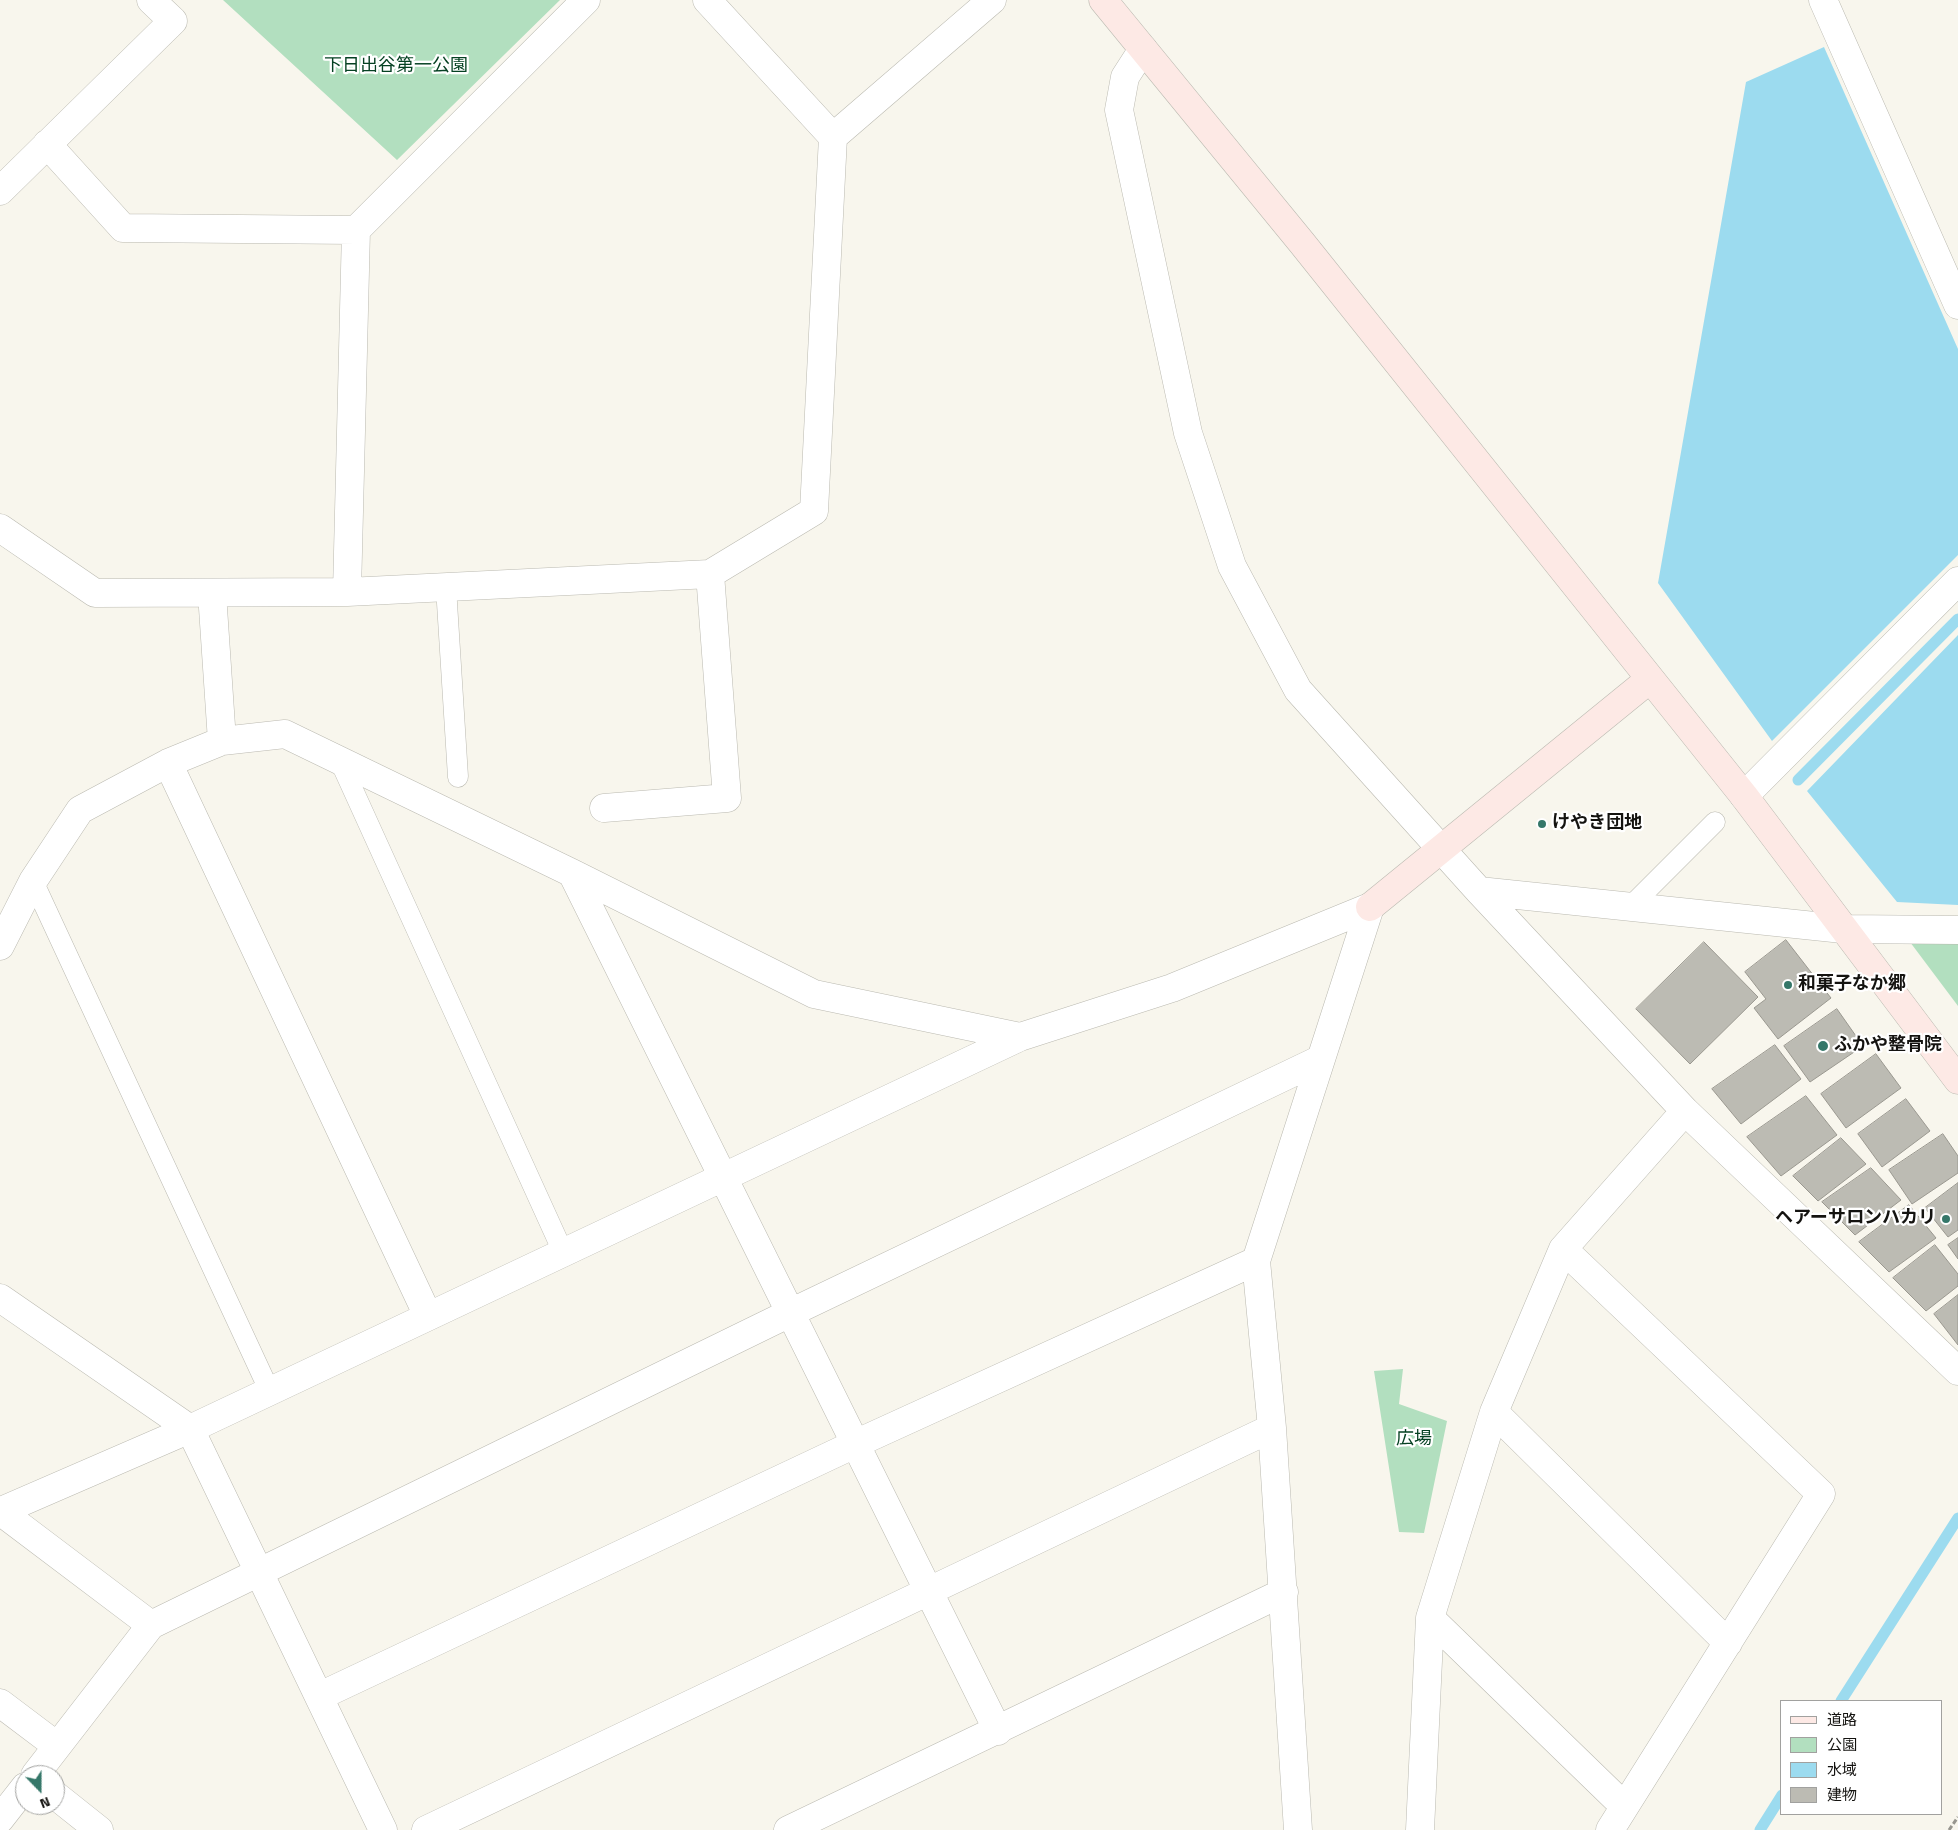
<!DOCTYPE html>
<html>
<head>
<meta charset="utf-8">
<style>
  body { margin:0 }
  #map { position:relative; width:1958px; height:1830px; overflow:hidden; background:#f8f6ed; font-family:"Titillium Web","Noto Sans JP",sans-serif }
  canvas { display:block }
  .legend { position:absolute; left:1780px; top:1700px; width:162px; height:115px; box-sizing:border-box; background:#fff; border:1px solid #a1a19f; margin:0; padding:6px 9px; list-style:none; font-size:15px; color:#141310 }
  .legend li { display:flex; align-items:center; gap:10px; height:25px }
  .legend b { width:25px; border:1px solid #a1a19f }
  .north { position:absolute; left:15px; top:1765px; width:50px; height:50px; box-sizing:border-box; background:#fff; border:1px solid #a1a19f; border-radius:50%; rotate:158deg; font-size:14px; font-weight:700; line-height:20px; text-align:center; color:#141310 }
  .north::after { content:''; display:block; margin:auto; width:18px; height:22px; background:#357769; clip-path:polygon(50% 0,100% 100%,50% 72%,0 100%) }
</style>
</head>
<body>
<div id="map">
<canvas width="1958" height="1830"></canvas>
<ul class="legend">
<li><b style="height:6px;background:#fde9e5"></b>道路</li>
<li><b style="height:14px;background:#b2dfbf"></b>公園</li>
<li><b style="height:14px;background:#9cdbef"></b>水域</li>
<li><b style="height:14px;background:#bcbbb3"></b>建物</li>
</ul>
<div class="north">N</div>
</div>
<script>
const c = document.querySelector('canvas').getContext('2d');
c.lineJoin = 'round';
function fill(path, color) {
  c.fillStyle = color;
  c.fill(path, 'evenodd');
}
function strokePath(path, color, width, dash) {
  c.strokeStyle = color;
  c.lineWidth = width;
  c.lineCap = dash ? 'butt' : 'round';
  c.setLineDash(dash || []);
  c.stroke(path);
}
function label(font, color, halo, rows, align = 'center') {
  c.font = font + ' "Titillium Web","Noto Sans JP",sans-serif';
  c.lineWidth = 4.5;
  c.setLineDash([]);
  c.textBaseline = 'middle';
  c.strokeStyle = halo;
  c.fillStyle = color;
  for (const [text, x, y, turn = 0] of rows) {
    c.save();
    c.translate(x, y);
    c.rotate((+turn || 0) * Math.PI / 180);
    c.textAlign = isNaN(turn) ? turn : align;
    if (halo) c.strokeText(text, 0, 0);
    c.fillText(text, 0, 0);
    c.restore();
  }
}
fill(new Path2D(`
  M223,0H560L397,160Z
  M1910,942L1958,944V1006Z
  M1403,1369L1399,1404L1447,1421L1424,1533L1399,1532L1374,1371Z`), '#b2dfbf');
fill(new Path2D(`
  M1824,47L1958,349V555L1772,741L1658,583L1746,82Z
  M1958,635V905L1897,902L1807,791Z`), '#9cdbef');
strokePath(new Path2D(`
  M1798,780L1958,619
  M1841,1701L1958,1518
  M1760,1830L1782,1795`), '#9cdbef', 11);
const building = new Path2D(`
  M1786,940L1831,998L1778,1039L1754,1008L1766,999L1745,972Z
  M1704,942L1758,997L1690,1064L1636,1009Z
  M1837,1009L1863,1046L1810,1082L1784,1046Z
  M1775,1045L1801,1079L1741,1124L1712,1089Z
  M1876,1054L1901,1088L1846,1128L1821,1094Z
  M1806,1096L1837,1135L1781,1176L1747,1137Z
  M1906,1099L1930,1131L1882,1167L1858,1134Z
  M1943,1134L1958,1156V1173L1912,1204L1889,1170Z
  M1841,1138L1866,1164L1818,1201L1793,1176Z
  M1871,1168L1901,1200L1855,1235L1822,1202Z
  M1958,1183V1230L1948,1237L1925,1208Z
  M1909,1205L1936,1238L1889,1272L1859,1242Z
  M1958,1238V1259L1948,1245Z
  M1935,1245L1958,1274V1286L1926,1311L1893,1278Z
  M1958,1295V1345L1934,1314Z`);
fill(building, '#bcbbb3');
strokePath(building, '#9a9890', 1);
const lane = new Path2D(`
  M446,587L458,777
  M339,759L563,1252
  M33,881L270,1392
  M1630,907L1715,822`);
const street = new Path2D(`
  M1823,0L1958,305
  M1143,49L1125,77L1119,110L1188,433L1232,566L1298,690L1479,891L1685,1111L1958,1371
  M833,137L992,0
  M47,144L123,228L356,230
  M0,191L173,21L151,0
  M0,528L95,593L347,592L710,574L814,511L833,137L707,0
  M347,592L356,230L586,0
  M212,593L222,741
  M168,763L428,1316
  M1744,796L1958,581
  M604,808L727,798L710,574
  M572,873L998,1731
  M1479,891L1843,929L1958,930
  M0,946L33,881L80,810L168,763L222,741L285,734L572,873L814,994L1020,1037
  M1563,1249L1821,1494L1610,1830
  M0,1298L190,1429L383,1830
  M1494,1412L1728,1643
  M0,1511L151,1625
  M1,1511L190,1429L1020,1037L1172,988L1370,907
  M1430,1618L1624,1806
  M320,1696L855,1444L1256,1261
  M0,1703L57,1746
  M35,1775L151,1625L790,1313L1319,1060
  M55,1795L99,1830
  M0,1819L25,1787
  M426,1830L1272,1428
  M788,1830L1284,1592
  M1298,1830L1272,1428L1256,1261L1370,907
  M1420,1830L1430,1618L1494,1412L1563,1249L1685,1111`);
const secondary = new Path2D(`
  M1103,0L1302,243L1744,796L1958,1080
  M1370,907L1650,679`);
strokePath(lane, '#bab9b0', 21);
strokePath(street, '#bab9b0', 29);
strokePath(secondary, '#bab9b0', 29);
strokePath(new Path2D(`
  M1949,1830L1958,1817`), '#97968f', 3, [5, 2.5]);
strokePath(lane, '#fff', 20);
strokePath(street, '#fff', 28);
strokePath(secondary, '#fde9e5', 28);
for (const [x, y, r, color] of [
  [1542,824,5,"#357769"],
  [1788,985,5,"#357769"],
  [1823,1046,6,"#357769"],
  [1946,1219,5,"#357769"]
]) {
  const dot = new Path2D();
  dot.arc(x, y, r, 0, 2 * Math.PI);
  c.fillStyle = color;
  c.fill(dot);
  strokePath(dot, '#fff', 2);
}
label('18px', '#054122', '#fff', [
  ["下日出谷第一公園",396,67],
  ["広場",1414,1440]
]);
label('bold 18px', '#141310', '#fff', [
  ["けやき団地",1552,824],
  ["和菓子なか郷",1798,985],
  ["ふかや整骨院",1834,1046],
  ["ヘアーサロンハカリ",1936,1219,"right"]
], 'left');
</script>
</body>
</html>
